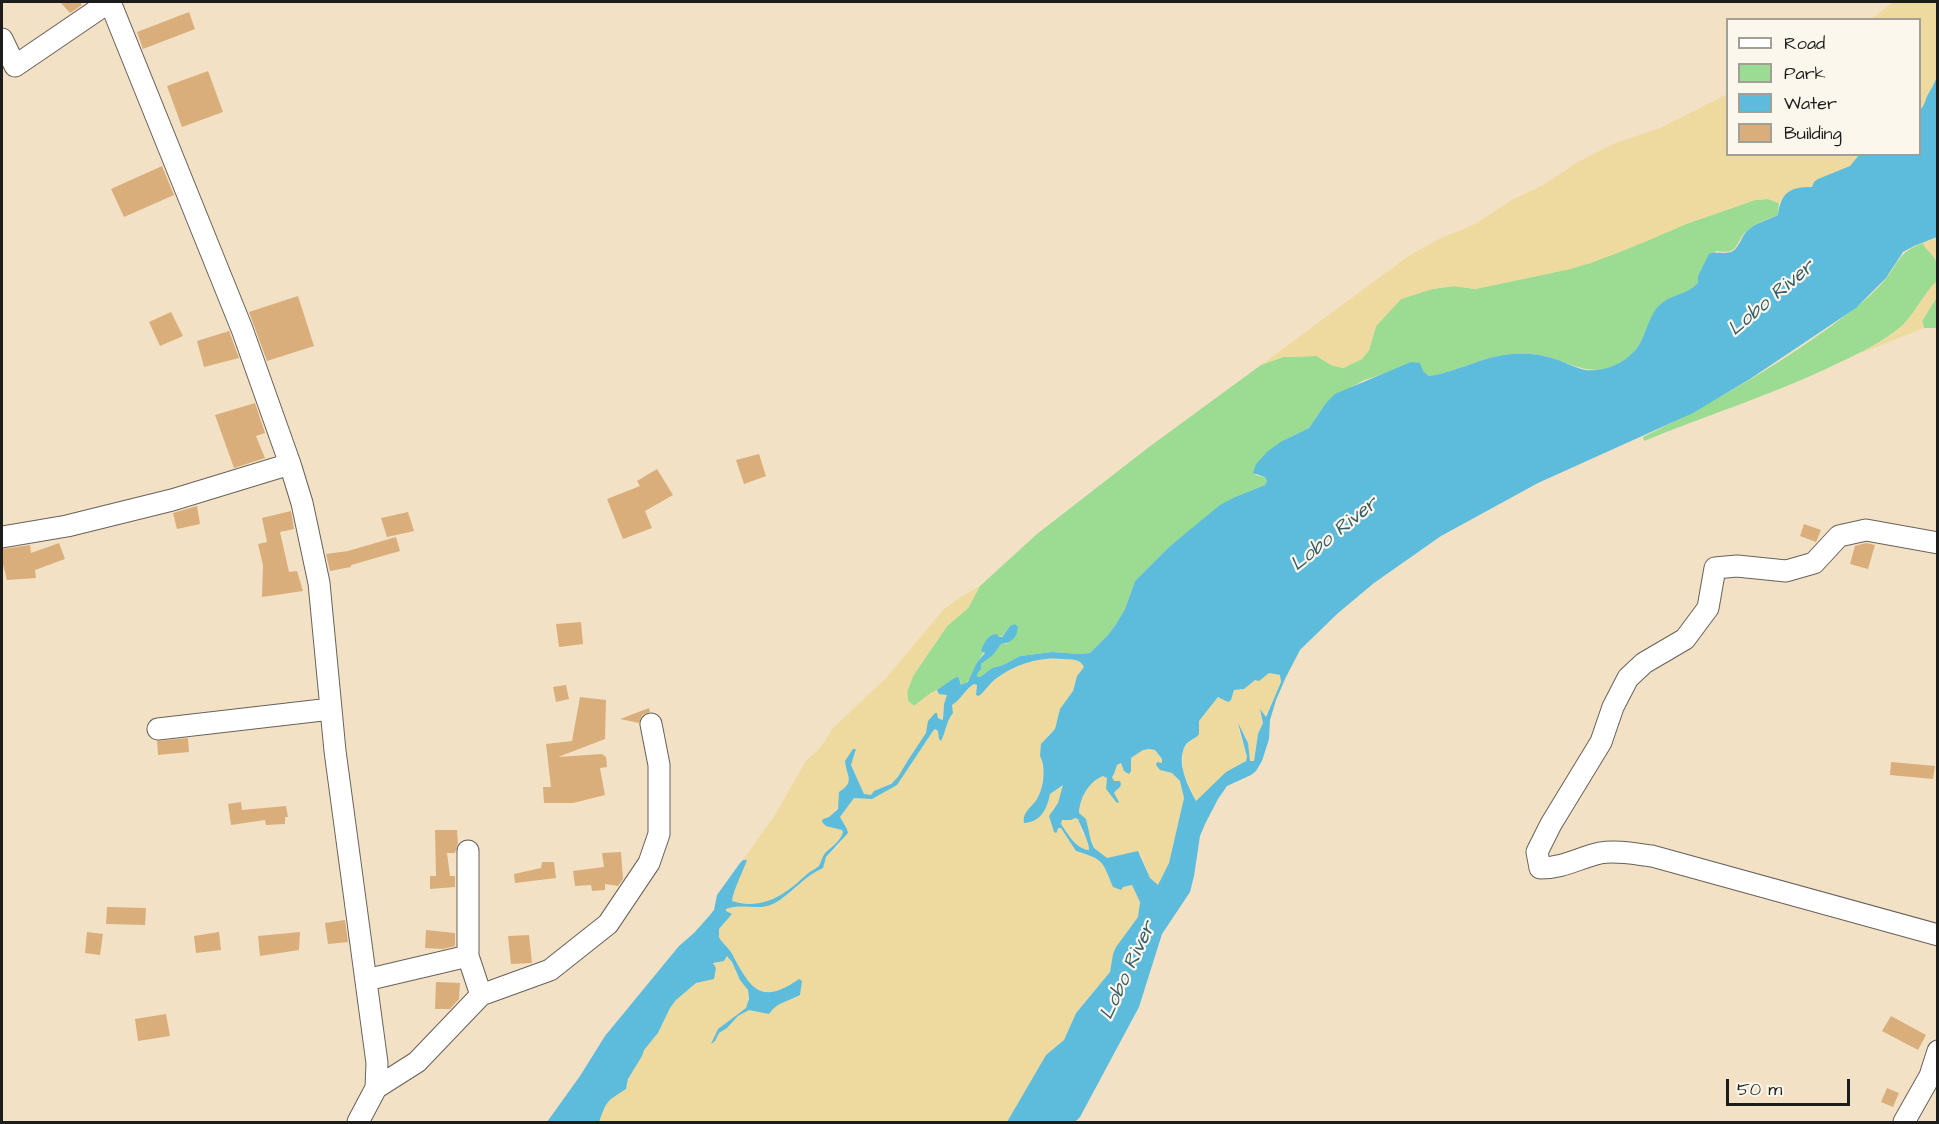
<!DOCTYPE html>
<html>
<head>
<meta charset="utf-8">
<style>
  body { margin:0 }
  #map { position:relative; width:1939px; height:1124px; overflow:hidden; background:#f3e1c6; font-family:"Architects Daughter",sans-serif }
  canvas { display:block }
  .frame { position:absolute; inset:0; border:3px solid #1c1c1c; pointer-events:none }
  .legend { position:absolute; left:1726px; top:18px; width:195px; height:138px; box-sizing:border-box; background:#fbf7ec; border:2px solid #a29f99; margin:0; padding:8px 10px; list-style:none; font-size:18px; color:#1c1c1c }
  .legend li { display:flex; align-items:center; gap:12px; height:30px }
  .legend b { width:30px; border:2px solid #a29f99 }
  .scale { position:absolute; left:1726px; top:1079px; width:124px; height:27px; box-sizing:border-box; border:3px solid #1c1c1c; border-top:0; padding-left:8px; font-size:18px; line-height:21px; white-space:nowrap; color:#1c1c1c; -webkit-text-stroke:4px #fbf7ec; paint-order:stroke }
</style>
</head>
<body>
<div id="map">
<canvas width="1939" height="1124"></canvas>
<div class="frame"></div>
<ul class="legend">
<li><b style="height:8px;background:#fff"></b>Road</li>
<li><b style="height:16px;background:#9bdc92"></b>Park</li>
<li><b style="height:16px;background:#5dbcdb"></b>Water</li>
<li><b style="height:16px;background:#daae7a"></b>Building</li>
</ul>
<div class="scale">50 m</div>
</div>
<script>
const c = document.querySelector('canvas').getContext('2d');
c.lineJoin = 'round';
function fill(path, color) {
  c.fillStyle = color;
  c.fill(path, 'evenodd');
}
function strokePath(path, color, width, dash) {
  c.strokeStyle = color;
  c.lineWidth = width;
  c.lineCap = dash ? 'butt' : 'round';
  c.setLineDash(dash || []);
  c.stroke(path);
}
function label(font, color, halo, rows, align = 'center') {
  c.font = font + ' "Architects Daughter",sans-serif';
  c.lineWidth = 4.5;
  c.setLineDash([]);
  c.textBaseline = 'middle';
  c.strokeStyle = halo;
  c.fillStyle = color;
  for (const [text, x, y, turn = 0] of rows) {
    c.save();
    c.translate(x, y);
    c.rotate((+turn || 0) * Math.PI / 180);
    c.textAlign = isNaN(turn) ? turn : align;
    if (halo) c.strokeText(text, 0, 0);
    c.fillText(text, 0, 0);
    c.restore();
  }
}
fill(new Path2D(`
  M1768,199L1779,203L1778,215C1768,219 1756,223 1748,230C1733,242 1742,255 1716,251C1707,262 1698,270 1698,283C1686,296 1669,295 1659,306C1644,324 1644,351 1621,363C1595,376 1580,368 1555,359C1542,354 1527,353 1514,354C1485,355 1458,372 1429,376L1423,371L1383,374L1362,381L1326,403L1309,428L1282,441L1255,475L1265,477L1267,481L1265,485L1235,497L1169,547L1135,581L1125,609L1116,624L1108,635L1090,653L1080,654L1052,652L1020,656L1003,665L992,668L980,677H977V674L981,669V664L989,658L1001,644H1007L1010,626L1002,636L999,637L997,634L977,662L970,679L964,685H961L960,679L931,693L914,706L908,701L907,692L913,676L947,626L968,608L980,586L1037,534L1149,447L1261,365L1283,357L1317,356L1331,365L1343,368L1362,359L1369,350L1376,326L1401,299L1432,289L1454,286L1475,289L1570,269L1612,255L1686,224L1755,200Z
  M1923,243C1925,249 1929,250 1933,255C1939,262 1937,272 1937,281C1922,295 1914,317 1897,330C1876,346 1851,357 1828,368C1768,396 1705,416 1644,441L1643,437C1717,401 1790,359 1855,308C1866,300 1876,290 1885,280C1900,261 1898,252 1923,243Z
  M1937,297V328H1924L1922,321Z`), '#9bdc92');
fill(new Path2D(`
  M1893,2H1937V76C1935,82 1933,86 1930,91C1925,98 1926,104 1920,110V20H1870Z
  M1727,94L1728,154L1859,155L1850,166L1813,187C1798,187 1788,191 1779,203L1768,199L1755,200L1686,224L1645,242L1591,263L1570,269L1475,289L1454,286L1432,289L1401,299L1376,326L1369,350L1362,359L1343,368L1331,365L1317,356L1283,357L1261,365L1407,257L1439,239L1473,225L1512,200L1545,184L1578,162L1613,144L1660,128Z
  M1937,237V264C1934,253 1925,251 1923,243Z
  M1937,281V297L1922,321L1924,328L1861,353C1873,345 1887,339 1898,330C1914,316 1922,295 1937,281Z
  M980,586L968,608L947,626L913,676L907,692L908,701L914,706L931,693L937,690L938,692L948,694L944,704L942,721L935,713C925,723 931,725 926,734C920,743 913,751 907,761C904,766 902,772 898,777C892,786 879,786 871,795L864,794L851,765L856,751L844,765C847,769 849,773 849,778C850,790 836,814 826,818L831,827L842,830L844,832C840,842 832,845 825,853C822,857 822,862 819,866C816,869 811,871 807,874C784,895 765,911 732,901V896L746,862V860H743L775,815L805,762L820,748L833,728L886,678L944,609L961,597Z
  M1058,658C1068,660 1078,657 1084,667L1077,676L1073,691L1060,709L1055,729L1048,735L1042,759L1043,775L1040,795L1023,819L1024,823L1045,809L1050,794L1063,785L1064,786L1058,803L1051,811L1058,828L1060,827L1065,832L1076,851C1105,860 1102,861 1113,887L1132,885L1140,902L1138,918L1130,927L1113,954L1110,972L1076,1012L1064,1040L1046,1055L1007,1122H599L604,1105L627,1085C629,1075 639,1061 643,1051C646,1045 654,1040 658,1033C665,1022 667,1009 676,1000C684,991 695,982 708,980L716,968L713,963L724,961L727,956L729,957L738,976L748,990V1003L746,1008L718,1029L713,1044C715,1041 716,1038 717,1035C721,1029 742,1014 749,1009L769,1014L775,1006L801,991L800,984L797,980C791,986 784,988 776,991C750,999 741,968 731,952C728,946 722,943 719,937V929L732,914L726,911V909C744,902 762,909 781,899C797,890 806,875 823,868L826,857L840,844L847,829L840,817L854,798L879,793L896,785L933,731L935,729L938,731L939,739L942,740L949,718L953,712L952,704C961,700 966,689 974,684L977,685L976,695L979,696C984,692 988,686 992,682C1011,666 1034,659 1058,658Z
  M1269,673L1280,675L1281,682L1265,717L1260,710L1263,723L1258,734L1254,761L1250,762L1246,736L1238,728L1247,757L1246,761L1219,779L1196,801L1183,772V751L1188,742L1194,740L1199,721L1218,697L1232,698L1234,690H1241L1255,680L1259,681Z
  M1149,749L1155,750L1163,762L1162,771L1172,773L1180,781L1184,798L1169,863L1158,885L1150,878L1141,854H1126L1107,858C1087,849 1092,828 1079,813C1081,797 1088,782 1103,775L1107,778L1108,792L1112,795L1116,790L1112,777L1114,774L1117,764L1121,763L1131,767V758L1143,750Z
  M1075,817L1078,819L1082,833L1089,843V850C1076,848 1068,834 1061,824L1062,820H1071Z`), '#eeda9e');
fill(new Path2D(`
  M1937,76V237L1914,246L1903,252L1886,278L1856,308L1750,379L1693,413L1538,483L1441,536L1374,583L1337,614L1300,650L1286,677L1276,700L1270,720L1269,739L1262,761L1256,771L1251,775L1227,786L1218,799L1205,824L1200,836L1194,876L1190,892L1162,934L1139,1007L1080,1117L1075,1122H1007L1046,1055L1064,1040L1076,1013L1110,972L1113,954L1116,947L1138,917L1140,902L1132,885L1123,887L1121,890L1113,887C1102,861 1105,860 1076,851L1061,828H1058L1057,832L1056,833L1054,832L1049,816L1058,803L1063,785L1050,794C1047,809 1041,822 1024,823C1022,812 1032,807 1037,799C1044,788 1046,766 1040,756L1041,744L1055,729L1060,709L1073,691L1077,676L1084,667C1079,658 1072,660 1063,659C1039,656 1010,666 992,682C988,686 984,692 979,696L976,695L977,685L974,684C965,689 961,700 952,705L953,713C946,721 946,732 941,741L939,739L938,731L935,729L933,731L897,785L872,799L854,798L840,817L847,829L848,833L826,857L823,868C804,876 792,894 773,904C759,911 742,903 726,909V911L732,914L719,929V937C722,943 728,947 731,952C750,987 759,1007 799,979L802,981L800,995C787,1002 777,1002 769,1014L749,1010L738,1016L727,1028L719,1033L715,1041L711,1044L718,1029L746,1008L749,999L748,990L740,980L732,962L727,956L724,961L713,963L716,968L714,979L696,983L676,1000L670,1008L658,1033L644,1050L642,1056L628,1079L626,1089C606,1102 607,1100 599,1122H547L580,1076L605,1036L679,946L694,933L710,915L714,910L717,895L740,863L743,860H747C743,871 733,891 732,901C763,911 786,894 807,874C810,871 816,869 819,866C821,862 822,857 825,853C832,846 840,842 843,832L842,830L826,826L822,822L823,819L829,817L838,809L839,792C856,781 846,776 845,761L853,749H856L851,765L864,794L871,795L874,791L891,784L898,777L908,760L926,733L928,721L935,713H937L938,718L942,720L943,719L944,704L947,695L939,694L937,690L956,677L959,678L961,685L968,682L977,662L985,653L981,651C984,643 988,634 997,634L999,637H1002L1010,626L1015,624L1018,627C1017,638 1011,643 1001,644L993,655L981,664V669L977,674V677H980L992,668L1003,665L1020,656L1052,652L1080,654L1090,653L1108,635L1116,624L1125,609L1135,581L1169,547L1220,505L1235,497L1265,485L1267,481L1265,477L1253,473L1256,464L1268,451L1282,441L1309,428L1326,403L1335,394L1411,362L1420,363L1423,371L1429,376C1458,372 1485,355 1514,354C1527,353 1542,354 1555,359C1565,362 1575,368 1585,370C1606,372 1630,362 1640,343C1647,331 1650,312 1662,303C1673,294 1686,295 1698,283V276L1709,254C1716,251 1726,255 1733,251C1740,246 1741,237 1747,231C1755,223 1768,220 1778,215C1781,192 1790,187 1812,187L1814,182L1818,179L1850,166L1859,155L1920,154V110C1926,104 1925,98 1930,91C1933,86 1935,82 1937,76ZM1269,673L1280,675L1281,682L1266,717L1260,709L1263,723L1258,734L1254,761H1250L1248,743L1238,723L1247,757L1246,761L1226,772L1196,801C1188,786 1176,763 1185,746C1188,740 1195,740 1199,734V721L1218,697L1228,702L1231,700L1234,690L1244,689L1255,680L1259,681ZM1149,749L1155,750L1162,759V763L1157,762L1156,765L1160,770L1172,773L1180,781L1184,798L1169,863L1158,885L1150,878L1138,851L1107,858L1094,848L1091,841L1086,819L1079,813C1080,798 1088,782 1103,776L1107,778L1106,789L1117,803L1119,802L1114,793C1117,788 1123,788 1120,781H1114L1112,777L1114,774L1117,765L1121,763L1124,771L1129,774L1131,771V758L1143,750ZM1075,818L1078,819C1081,827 1090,844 1089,850C1076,849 1068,834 1061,824L1062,820H1071Z`), '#5dbcdb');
fill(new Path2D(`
  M60,2H80L82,5L70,13Z
  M189,12L195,29L143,49L137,32Z
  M208,71L223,112L182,127L167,86Z
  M162,166L174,195L124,217L111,189Z
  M298,296L314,346L267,361L249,312Z
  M171,312L183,336L160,346L149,322Z
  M229,331L239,358L204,367L197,341Z
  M255,403L265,433L256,436L265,458L234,468L215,415Z
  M759,454L766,476L744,484L736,460Z
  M657,469L673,495L645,511L652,528L623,539L607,499L640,486L637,481Z
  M197,506L200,524L177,529L173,513Z
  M291,511L294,529L280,532L289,572L297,571L303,591L262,597L263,565L258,544L267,542L262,518Z
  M408,512L414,531L387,537L381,518Z
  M1804,524L1821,530L1816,542L1800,536Z
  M396,537L400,551L351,565V567L330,571L326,554L348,551Z
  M59,543L65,559L35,570L36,578L7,580L2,561V549L30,545L31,553Z
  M1866,543L1875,545L1868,569L1850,564L1855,546Z
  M581,622L583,644L559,647L556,624Z
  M566,685L569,699L556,702L553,687Z
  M580,697L606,700L605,739L558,757L602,754L606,757L607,767L600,768L605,795L573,803H544L543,787H551L546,744L572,741Z
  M649,708L650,712L642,715L639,723L620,719Z
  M188,738L189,752L158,755L157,741Z
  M1891,762L1935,766L1933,779L1890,775Z
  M241,802L242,810L286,806L288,817H285V824L266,825L265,820L231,825L228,804Z
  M435,830H457L458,843L455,853H447L450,876H455V887L430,889V876H436Z
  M621,852L623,879L618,886L605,884V890L592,891L591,885L575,886L573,871L604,867L602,853Z
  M542,862H554L556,878L515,883L514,874L541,868Z
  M107,907L146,908L145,925L106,924Z
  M345,920L348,942L328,944L325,923Z
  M426,930L455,933V946L443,949L425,948Z
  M87,932L103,934L100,955L85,953Z
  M219,932L221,950L196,953L194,936Z
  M300,932L299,950L260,956L258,936Z
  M529,935L532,963L511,964L508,936Z
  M436,982L460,983L459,999L450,1009H435Z
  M166,1014L170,1036L138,1041L135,1019Z
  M1891,1016L1926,1035L1918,1050L1882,1031Z
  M1887,1088L1899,1093L1893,1107L1881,1102Z`), '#daae7a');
const minor = new Path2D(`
  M110,2L242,329L290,464L302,503L319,583L335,751L377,1063L376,1088L358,1122
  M2,39L15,66L109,2
  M2,537L67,526L172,500L290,464
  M1938,543L1866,530L1839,536L1814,563L1786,571L1737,566L1715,568L1708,608L1685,639L1644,663L1628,678L1613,707L1601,742L1551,824L1537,852L1540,868C1564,868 1578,858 1600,853C1616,850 1635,854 1652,856L1938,935
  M158,729L331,709
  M468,851V956L481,995
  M366,980L468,956
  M376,1088L417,1062L481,995L550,970L608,924L649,863L659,834V765L651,724
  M1904,1122L1930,1076L1938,1051`);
strokePath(minor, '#676158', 23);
strokePath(minor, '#fff', 21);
label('italic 20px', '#365c68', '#fbf7ec', [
  ["Lobo River",1772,299,-40],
  ["Lobo River",1335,535,-39],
  ["Lobo River",1129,971,-65]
]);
</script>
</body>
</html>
